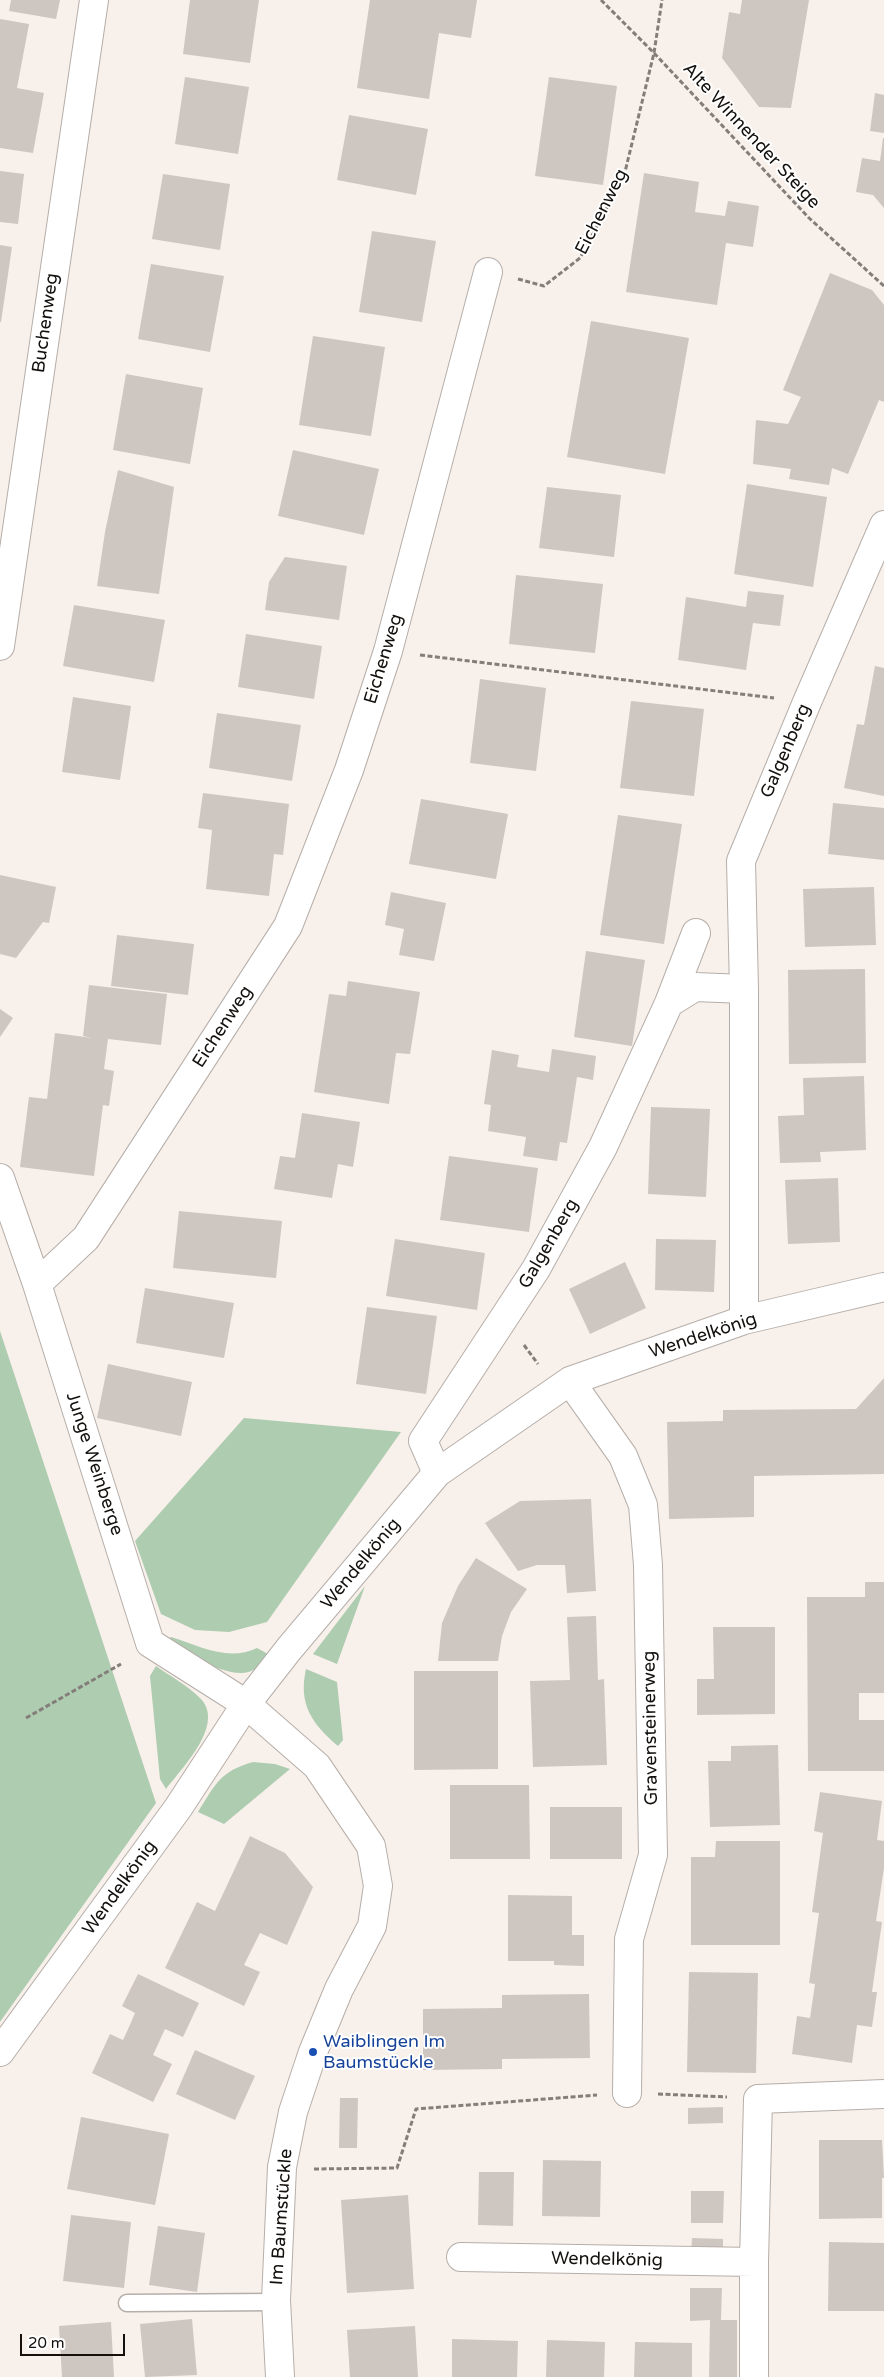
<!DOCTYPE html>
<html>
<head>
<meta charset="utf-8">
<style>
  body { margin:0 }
  #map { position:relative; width:884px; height:2377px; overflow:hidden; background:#f8f0ea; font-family:"Varela Round",sans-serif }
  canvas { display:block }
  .scale { position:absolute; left:20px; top:2334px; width:105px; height:22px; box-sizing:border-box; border:2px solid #13100e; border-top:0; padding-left:6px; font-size:15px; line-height:18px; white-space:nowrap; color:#13100e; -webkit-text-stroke:4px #fff; paint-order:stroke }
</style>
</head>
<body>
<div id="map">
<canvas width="884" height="2377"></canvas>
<div class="scale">20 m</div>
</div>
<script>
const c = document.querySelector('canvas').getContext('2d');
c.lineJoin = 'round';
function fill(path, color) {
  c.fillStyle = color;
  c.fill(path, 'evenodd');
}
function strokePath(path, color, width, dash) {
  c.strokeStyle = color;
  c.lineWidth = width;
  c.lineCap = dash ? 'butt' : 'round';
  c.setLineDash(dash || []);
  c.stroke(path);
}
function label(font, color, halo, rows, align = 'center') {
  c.font = font + ' "Varela Round",sans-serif';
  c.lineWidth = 4;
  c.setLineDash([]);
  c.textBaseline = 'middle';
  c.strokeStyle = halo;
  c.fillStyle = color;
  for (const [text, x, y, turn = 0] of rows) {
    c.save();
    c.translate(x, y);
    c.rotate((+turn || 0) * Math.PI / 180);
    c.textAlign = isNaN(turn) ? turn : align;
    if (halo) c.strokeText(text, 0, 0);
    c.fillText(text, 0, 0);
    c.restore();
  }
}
fill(new Path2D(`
  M0,1331L156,1803L0,2022Z
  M244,1418L401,1432L267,1622L229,1632L195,1630L161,1614L135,1541Z
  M365,1586L337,1664L313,1654Z
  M171,1637C200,1646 228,1662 257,1648L268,1654C264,1658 260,1666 255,1669C234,1684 185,1652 165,1642Z
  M156,1666C170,1676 187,1685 200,1698C226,1724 182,1768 166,1789L160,1779L150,1676Z
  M306,1669L337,1682L343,1740L338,1746C312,1724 298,1704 306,1669Z
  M253,1762L275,1764L290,1769L224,1824L198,1812C215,1785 220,1771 253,1762Z`), '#aeccb0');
fill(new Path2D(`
  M11,0H60L56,19L9,11Z
  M190,0H259L250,63L183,54Z
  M370,0H477L471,38L439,33L429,99L357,88Z
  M742,0H809L791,108L759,107L722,58L729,12L740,14Z
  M0,19L29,24L17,88L44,93L33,153L0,148Z
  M185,77L249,87L238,154L175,144Z
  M549,77L617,86L603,185L535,176Z
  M875,93L884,95V133L870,131Z
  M349,115L428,129L416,195L337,180Z
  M883,138H884V208L873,195L856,192L862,158L880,161Z
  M0,171L24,174L18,224L0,222Z
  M644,173L699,182L695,212L725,216L728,201L759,206L753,247L726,243L717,305L626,292Z
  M163,174L230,184L220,250L152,239Z
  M372,231L436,241L422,322L359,312Z
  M0,245L12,247L1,322H0Z
  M151,264L224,276L210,352L138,339Z
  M830,273L872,290L884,305V402L879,400L848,474L832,468L829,485L789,479L791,469L753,464L756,420L788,424L801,397L783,390Z
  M591,321L689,338L665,474L567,457Z
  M313,336L385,347L371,436L299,425Z
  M126,374L203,388L190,464L113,450Z
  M293,450L379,469L364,535L278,516Z
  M118,470L174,487L159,594L97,586L105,532Z
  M747,484L827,497L813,587L734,574Z
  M547,487L621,495L614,557L539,548Z
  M285,557L347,566L339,620L265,610L269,582Z
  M516,575L603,584L595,653L509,644Z
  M748,591L784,595L780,626L753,623L746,670L678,660L686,597L746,607Z
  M74,605L165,620L154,682L63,666Z
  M246,634L322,646L314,699L238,687Z
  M875,666L884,668V796L844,788L857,724L864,725Z
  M480,679L546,688L536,771L470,763Z
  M73,697L131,706L120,780L62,772Z
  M631,701L704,709L694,796L620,788Z
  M217,713L301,725L292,781L209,768Z
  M203,793L289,804L283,855L274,854L269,896L206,889L212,830L198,828Z
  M421,799L508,814L496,879L409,864Z
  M833,803L884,808V860L828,854Z
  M618,815L682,824L664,944L600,935Z
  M0,875L56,887L49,923L43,922L16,958L0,954Z
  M874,887L876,945L805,947L803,889Z
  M391,892L446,903L434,961L399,955L404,929L385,925Z
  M117,935L194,944L188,995L111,986Z
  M586,951L645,960L632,1046L574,1037Z
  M865,969L866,1063L789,1064L788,970Z
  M348,981L420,992L410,1054L396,1053L389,1104L314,1092L329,994L346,996Z
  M89,985L167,994L161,1045L108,1039L104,1069L114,1071L109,1106L103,1105L94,1176L20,1167L29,1097L47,1099L55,1033L92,1038L83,1036Z
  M0,1009L13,1018L0,1037Z
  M552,1049L596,1056L593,1080L577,1077L567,1143L560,1142L557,1161L523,1156L526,1137L488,1131L491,1105L484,1104L492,1050L519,1055L517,1067L549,1072Z
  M864,1076L866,1150L820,1152L821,1162L780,1163L778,1116L804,1115L803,1078Z
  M651,1107L710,1109L706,1197L648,1194Z
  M302,1113L360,1122L353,1167L338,1164L332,1198L274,1189L280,1156L295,1158Z
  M449,1156L538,1168L529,1232L440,1220Z
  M838,1178L840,1242L788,1244L785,1180Z
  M179,1211L282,1221L276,1278L173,1268Z
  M395,1239L485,1253L477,1310L386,1296Z
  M656,1239L716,1240L714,1292L655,1290Z
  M625,1262L646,1308L590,1334L569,1289Z
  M145,1288L234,1303L224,1358L136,1343Z
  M367,1307L437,1316L426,1394L356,1384Z
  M108,1364L192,1382L181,1436L97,1418Z
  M884,1378V1474L754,1476V1517L669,1519L667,1422L723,1421V1410L856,1409Z
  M591,1499L596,1591L567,1593L565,1565H537L518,1571L485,1523L520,1501Z
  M476,1558L527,1589L511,1612L502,1636L498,1661H438L442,1623L458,1586Z
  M865,1582H884V1693H859V1720H884V1771H808L807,1597H865Z
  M596,1616L598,1680L604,1679L607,1765L533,1767L530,1681L570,1680L567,1617Z
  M713,1627H775V1714L697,1715V1679H714Z
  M414,1671H498V1769L414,1770Z
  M778,1745L780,1825L710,1827L708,1761H731V1746Z
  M450,1785H529L530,1859H450Z
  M820,1792L882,1801L877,1840L884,1841V1868L876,1921L882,1922L872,1992H877L872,2027L857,2025L852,2063L792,2054L797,2016L810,2018L815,1984L809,1983L819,1913L812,1912L823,1833L814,1831Z
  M550,1807H622V1859H550Z
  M250,1836L285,1853L313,1887L287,1945L260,1933L244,1965L260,1972L244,2006L165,1968L197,1902L215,1911Z
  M716,1841H780V1945H691V1857H715Z
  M508,1895L572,1896V1935H584V1966L554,1965V1961H508Z
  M689,1972L758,1973L756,2073L687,2072Z
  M138,1974L199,2003L183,2037L165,2029L153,2055L172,2064L153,2102L92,2073L110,2034L123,2040L129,2027L135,2013L122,2006Z
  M589,1994L590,2058L502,2059V2069L423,2070V2009L502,2008V1995Z
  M195,2050L255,2076L235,2120L176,2094Z
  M340,2098H358L357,2148H339Z
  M723,2107V2123L688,2124V2108Z
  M81,2117L169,2134L155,2205L67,2189Z
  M819,2140H882L884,2178H882V2218L819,2219Z
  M543,2160L601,2161L600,2217L542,2216Z
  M479,2172H514L513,2226L478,2225Z
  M691,2191H724L723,2223H691Z
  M408,2195L414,2289L347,2293L341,2200Z
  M71,2215L131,2222L124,2288L63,2281Z
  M158,2226L205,2233L197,2292L149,2285Z
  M692,2238L723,2239V2256L691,2255Z
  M829,2242L884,2243V2311H828Z
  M690,2288H722L721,2320H737V2377H709L710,2320L690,2321Z
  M192,2319L197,2375L145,2377L140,2324Z
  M111,2322L114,2377H62L59,2326Z
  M415,2326L418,2377H350L347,2330Z
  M452,2339L518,2341L517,2377H452Z
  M547,2340L605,2342L604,2377H546Z
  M635,2342L692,2343V2377H634Z`), '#cec6c0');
const service = new Path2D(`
  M127,2303L276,2302`);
const minor = new Path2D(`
  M0,646L94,0
  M669,1003L695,987L744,989
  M0,1178L37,1284L150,1643L246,1704L317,1766L371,1846L378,1886L372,1926L339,1989L313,2052L293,2112L282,2167L276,2300L280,2377
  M37,1284L86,1238L288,926L349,770L388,651L488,272
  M744,1320V989L741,861L807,702L884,525
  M570,1381L623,1456L643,1505L648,1565L653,1855L629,1939L627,2093
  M437,1473L423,1441L536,1269L603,1147L669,1003L696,933
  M0,2052L178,1808L246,1704L289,1649L437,1473L570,1381L744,1320L884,1287
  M461,2257L754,2262
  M754,2377V2262L758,2099L884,2094`);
strokePath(service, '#b6aea9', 19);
strokePath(minor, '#b6aea9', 30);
strokePath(new Path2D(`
  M601,0L654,53L809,218L884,286
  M518,279L544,286L580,258L624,176L654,53L662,0
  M420,655L774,698
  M524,1345L538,1364
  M26,1718L121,1664
  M658,2094L727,2097
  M314,2169L397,2168L416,2109L597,2095`), '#847e7a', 3, [5, 2.5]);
strokePath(service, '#fff', 16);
strokePath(minor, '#fff', 28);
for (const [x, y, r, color] of [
  [313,2052,5,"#1a4fb4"]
]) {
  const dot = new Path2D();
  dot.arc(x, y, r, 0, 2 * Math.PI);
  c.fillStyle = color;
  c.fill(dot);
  strokePath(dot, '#fff', 2);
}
label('18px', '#13100e', '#fff', [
  ["Alte Winnender Steige",751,136,47],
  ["Eichenweg",602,212,-63],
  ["Buchenweg",46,323,-82],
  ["Eichenweg",384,659,-73],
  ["Galgenberg",786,751,-67],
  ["Eichenweg",223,1027,-57],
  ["Galgenberg",549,1244,-60],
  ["Wendelkönig",703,1336,-18],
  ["Junge Weinberge",94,1464,72],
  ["Wendelkönig",361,1564,-50],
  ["Gravensteinerweg",651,1728,-91],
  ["Wendelkönig",120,1888,-54],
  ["Im Baumstückle",282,2217,-86],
  ["Wendelkönig",607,2260,1]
]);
label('18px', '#164399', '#fff', [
  ["Waiblingen Im",323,2042],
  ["Baumstückle",323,2063]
], 'left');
</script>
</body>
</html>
